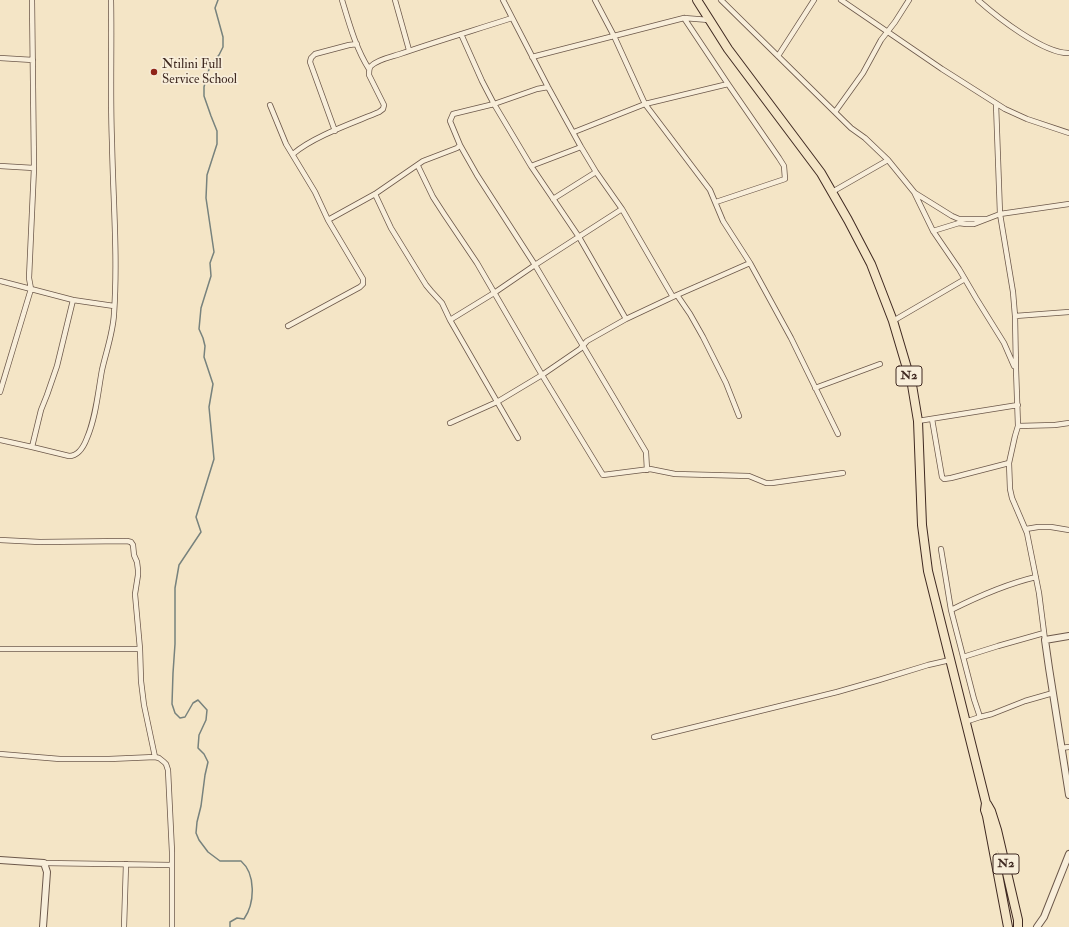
<!DOCTYPE html>
<html>
<head>
<meta charset="utf-8">
<style>
  body { margin:0 }
  canvas { display:block; background:#f4e5c6 }
</style>
</head>
<body>
<canvas width="1069" height="927"></canvas>
<script>
const c = document.querySelector('canvas').getContext('2d');
c.lineJoin = 'round';
function strokePath(path, color, width, dash) {
  c.strokeStyle = color;
  c.lineWidth = width;
  c.lineCap = dash ? 'butt' : 'round';
  c.setLineDash(dash || []);
  c.stroke(path);
}
function label(font, color, halo, rows, align = 'center') {
  c.font = font + ' "IM FELL Double Pica",serif';
  c.lineWidth = 3.5;
  c.setLineDash([]);
  c.textBaseline = 'middle';
  c.strokeStyle = halo;
  c.fillStyle = color;
  for (const [text, x, y, turn = 0] of rows) {
    c.save();
    c.translate(x, y);
    c.rotate((+turn || 0) * Math.PI / 180);
    c.textAlign = isNaN(turn) ? turn : align;
    if (halo) c.strokeText(text, 0, 0);
    c.fillText(text, 0, 0);
    c.restore();
  }
}
strokePath(new Path2D(`
  M218,0L215,8L223,37V47L219,55L212,63L208,72L204,87V96L211,116L217,131V144L207,175L206,198L214,252L210,263L211,276L201,308L199,329L203,338L205,346L204,357L213,384L209,407L214,459L196,517L201,532L179,565L175,588V644L173,673L172,704L175,713L180,718L185,717L193,703L198,700L207,710L206,720L199,735L198,748L204,754L208,762L205,775L201,806L197,822L196,833L199,840L208,852L220,861H241C256,874 255,903 244,919L237,918L230,922V927`), '#77827d', 1.5);
const minor = new Path2D(`
  M342,0C349,23 356,49 369,69
  M395,0L409,50
  M503,0L548,87L581,147L596,172L622,209L673,297
  M595,0L614,36L645,104L710,190L723,221L750,263L791,338L838,434
  M721,0L851,128L865,138L888,160L914,192L933,231L959,269L976,298L1004,343L1014,366
  M841,0L942,69L1005,109L1027,119L1069,133
  M978,0C997,17 1044,54 1069,53
  M684,18L728,84L779,158L784,166L785,179L716,202
  M461,34L482,81L494,104L531,166L579,237L626,319
  M778,56L814,0
  M532,57L684,18L709,20
  M0,58L33,60
  M996,104L1000,214L1013,292L1015,316L1016,369L1018,426L1015,436L1009,463L1010,489L1012,498L1027,533L1039,593L1045,640
  M270,105L286,144L315,192L328,220L363,279V284L360,287L288,326
  M835,112L863,73L881,40L895,22L909,0
  M335,131L310,62L311,58L315,54L349,45L357,44
  M574,132L645,104L728,84
  M460,145L477,175L535,265L646,452L647,470
  M293,154C314,136 353,123 379,112L383,109L384,105L369,75C369,71 369,68 371,66C378,59 391,57 400,54C437,41 475,30 512,18
  M0,166L34,168
  M418,166L433,197L444,214L477,263L542,375L603,475L650,469L675,474L749,476L766,483H772L843,473
  M531,166L581,147
  M832,192L888,160
  M915,193L952,216L959,219H986
  M375,194L391,228L426,285L431,291L442,303L450,320L518,438
  M553,199L596,172
  M328,220L375,194L423,161L457,148L460,145L450,121L453,114L494,104L537,89L548,87
  M933,231L959,223L966,224H974L1000,214L1069,204
  M0,281L31,289L29,278L34,168L32,0
  M677,295L690,314L703,337L726,383L739,416
  M1015,316L1069,312
  M450,320L494,293L535,265L622,209
  M893,321L965,279
  M815,388L880,364
  M0,392L31,289L73,300L114,306
  M932,419L942,477L944,479L951,478L1009,463
  M918,421L1018,405
  M450,423L497,402L542,375L580,349L587,341L626,319L677,295L750,263
  M1018,426L1055,425L1069,423
  M0,440L32,447L69,456C79,456 84,446 87,438C96,417 98,392 102,370C106,352 113,333 114,314C118,257 113,199 112,142C110,95 112,47 111,0
  M32,447L41,410L47,395L57,366L73,300
  M1026,529L1038,527H1051L1069,530
  M0,540L40,542L127,541L131,542L133,545L134,555L137,562L138,570V575L135,594L140,649L141,681L144,705L155,757
  M941,549L951,610L974,699L980,717L965,722
  M951,610C979,596 1006,584 1036,577
  M0,649H140
  M963,657L998,646L1044,633
  M980,717L992,714L1025,701L1053,693
  M654,737L837,692L879,680L928,665L950,660
  M1061,748L1069,747
  M0,754L60,759H109L155,757L159,758L164,762L166,764L168,770L172,852V927
  M44,863L172,865
  M124,927L126,864`);
const tertiary = new Path2D(`
  M1069,636L1045,640L1049,668L1069,795
  M0,860L44,863L47,872L43,927
  M1037,927L1044,917L1069,854`);
const trunk = new Path2D(`
  M697,0L728,49L821,173L848,220L871,264L893,321L912,385L918,421L922,525L928,571L986,803L985,810L987,816L1008,927
  M987,804L991,811L997,830L1018,920V927`);
strokePath(minor, '#6c584a', 6);
strokePath(tertiary, '#6c584a', 8);
strokePath(trunk, '#3f2921', 10);
strokePath(minor, '#f8eeda', 4.5);
strokePath(tertiary, '#f8eeda', 6);
strokePath(trunk, '#f4e5c6', 8);
for (const [x, y, r, color] of [
  [154,72,4,"#8f2418"]
]) {
  const dot = new Path2D();
  dot.arc(x, y, r, 0, 2 * Math.PI);
  c.fillStyle = color;
  c.fill(dot);
  strokePath(dot, '#f8eeda', 1.5);
}
for (const [x, y, w] of [
  [909,376,26],
  [1006,864,26]
]) {
  const box = new Path2D();
  box.roundRect(x - w / 2, y - 10, w, 20, 3);
  c.fillStyle = '#f8eeda';
  c.fill(box);
  strokePath(box, '#3f2921', 1);
}
label('bold 12px', '#3f2921', null, [
  ["N2",909,376],
  ["N2",1006,864]
]);
label('13px', '#3f2921', '#f8eeda', [
  ["Ntilini Full",162,65],
  ["Service School",162,80]
], 'left');
</script>
</body>
</html>
